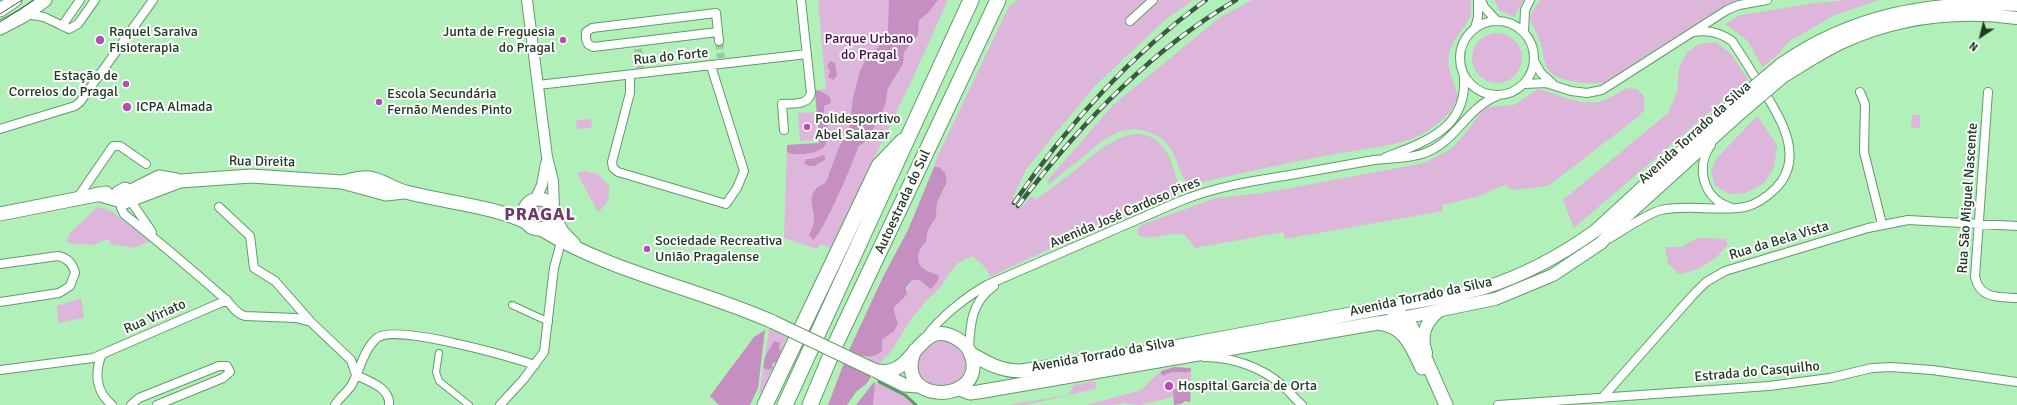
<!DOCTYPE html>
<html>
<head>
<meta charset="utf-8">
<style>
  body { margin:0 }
  #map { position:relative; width:2017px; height:405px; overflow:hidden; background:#b1f0b9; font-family:Signika,sans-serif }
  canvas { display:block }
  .north { position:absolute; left:1961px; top:16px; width:40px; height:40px; -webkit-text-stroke:3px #fefefe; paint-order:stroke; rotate:215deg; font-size:11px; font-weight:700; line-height:16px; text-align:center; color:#203924 }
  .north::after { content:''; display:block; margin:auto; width:14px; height:18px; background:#203924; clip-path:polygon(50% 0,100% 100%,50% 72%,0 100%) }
</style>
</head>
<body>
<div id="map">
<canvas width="2017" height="405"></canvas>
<div class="north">N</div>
</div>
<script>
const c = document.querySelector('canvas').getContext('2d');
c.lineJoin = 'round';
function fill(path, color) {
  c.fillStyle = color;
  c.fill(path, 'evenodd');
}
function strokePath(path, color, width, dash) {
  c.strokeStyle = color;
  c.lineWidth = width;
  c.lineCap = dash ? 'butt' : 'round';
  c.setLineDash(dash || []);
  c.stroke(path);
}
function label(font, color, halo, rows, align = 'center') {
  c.font = font + ' Signika,sans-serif';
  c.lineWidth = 4;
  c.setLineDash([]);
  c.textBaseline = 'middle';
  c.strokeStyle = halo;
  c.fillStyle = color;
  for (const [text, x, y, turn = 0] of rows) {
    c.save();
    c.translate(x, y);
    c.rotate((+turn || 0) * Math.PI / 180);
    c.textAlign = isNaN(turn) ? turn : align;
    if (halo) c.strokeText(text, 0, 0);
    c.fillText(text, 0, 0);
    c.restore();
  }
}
fill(new Path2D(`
  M818,0H948L916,71L831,248L821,244L817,249L784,238L787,145L819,143L815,91L826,89Z
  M1018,0H1193L1164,21L1094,87L1027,168L1013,197V205L1017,208L1023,206L1031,196L1036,199C1051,189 1064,179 1078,168C1102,148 1139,113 1166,151C1172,160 1175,175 1179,185L1176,193L1169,198L1066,241L990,277L986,268L972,256L958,263L948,275L940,288L928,299L912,318L890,353L879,364L866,358L876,356L882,340L894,331L896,318L893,311C896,302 899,304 903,298C907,293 908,286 912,280H919L924,285L932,272C910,267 918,249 928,236V230L936,217L937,203L945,187L939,167H934L935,162L1009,6Z
  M1252,0H1470C1477,25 1453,31 1449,55C1446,70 1455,83 1458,97C1452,114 1435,128 1418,136C1395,147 1361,149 1335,154C1286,163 1238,174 1189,185C1178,174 1178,157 1168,145C1163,138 1155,134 1148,132C1122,122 1102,141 1083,157C1072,166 1060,174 1050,184L1047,181L1113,105L1219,18Z
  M1494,0H1524L1514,17L1499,10Z
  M1540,0H1744L1722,7L1603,83C1587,84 1554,83 1546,66C1543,58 1543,49 1540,41C1532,19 1523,24 1540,0Z
  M1848,0H1879L1835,15L1788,42L1777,56L1762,67L1748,41L1725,24L1740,15L1815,3Z
  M1472 58a25 25 0 1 1 50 0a25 25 0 1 1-50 0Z
  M1716,42L1731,54L1748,79L1574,228L1563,200L1668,113L1677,92L1679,68L1687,52L1700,44Z
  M1627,88L1637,89L1644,96V110L1638,117L1548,186L1512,190L1505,185L1476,197L1442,205L1443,211L1285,239L1283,232L1195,248L1185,235C1168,231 1152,242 1138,235L1137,230L1141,225L1216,198L1264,193L1424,163L1451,149L1464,135L1482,111L1488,107L1514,105L1538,89C1559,94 1579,107 1602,101C1610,98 1619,92 1627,88Z
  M815,112L817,140L800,141L798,113Z
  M1912,115H1920V128H1911Z
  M1757,116L1777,145L1774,168L1763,184L1745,193L1729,194L1715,186L1711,171L1717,158Z
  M591,119L592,128L577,129L576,120Z
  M585,171L598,174L609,186C610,197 607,206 598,212L577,173Z
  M530 214a9 9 0 1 1 18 0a9 9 0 1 1-18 0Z
  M97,207L111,211L151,241L133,248L111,244L108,239L93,245L67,243L69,234Z
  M1697,238L1726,239L1728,244C1716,261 1699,271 1679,274L1668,264L1665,247H1681Z
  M81,298L84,318L58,323L57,306Z
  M769,329L787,337L781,351L779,348L773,345L770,347L768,354L765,357Z
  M942,341C966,344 970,362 962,381L936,390C932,386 924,383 921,378C909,362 927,343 942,341Z
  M763,368H773L762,392L759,394Z
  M1161,371V374L1175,372L1182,373L1191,371V385L1181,386L1174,390L1173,397L1140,405L1123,403L1113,405H1087L1141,390Z
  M1094,381L1097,384L1095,389L1026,405H1008L1068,395L1074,385Z
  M875,383C888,386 906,394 915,405H873Z`), '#deb6db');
fill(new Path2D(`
  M889,0H938L928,13L919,20L918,35L904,52L903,64L887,90L886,102L883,110L868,139L858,147C854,161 822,236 813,240L809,235C812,229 815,223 814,216C813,207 808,198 816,189C818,186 823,185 826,182L839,147L849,130L853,98L860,71L865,61L881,44L888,32Z
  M830,61L835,63L837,76L833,80L828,77L830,71L827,66Z
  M818,90L830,97L831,103L824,106V115L821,117L817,116L815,91Z
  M820,121L827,123C833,147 820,154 799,154C794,154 791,155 787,152V145L819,143L818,123Z
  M823,155L825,157V160L814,166H809L804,163L806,159H813Z
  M934,167H939L945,173L947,182L937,203L936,217L928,230L926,242C918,248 914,262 924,269C928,272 934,273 939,276L937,282L931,289L919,280H912L906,288L907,294C893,311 891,301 898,324L894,331L882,340V351C871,361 861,356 849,350L884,275L908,230Z
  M765,330L758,388L750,405H719L710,396L754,337Z
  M774,341L780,343L779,348L781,351L776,362L772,364L773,368L769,370L763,368L765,357Z
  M844,363L871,376C868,385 862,386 856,392C853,396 850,401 847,405H828Z
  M1174,367L1191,368V371C1182,375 1172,369 1164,376L1161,374V371Z
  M874,382L875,383L873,405H856Z
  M1187,384L1191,385L1190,402L1185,401L1181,404L1174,405L1173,390Z`), '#c58fc2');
strokePath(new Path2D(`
  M879,382L905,395L916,405`), '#5f9867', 3);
strokePath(new Path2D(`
  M719,41L721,58
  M638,49L640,68`), '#94cb9b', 8, [8, 4]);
const pedestrian = new Path2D(`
  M512,305L549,322
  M439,353L436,372L439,381L469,405`);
const minor = new Path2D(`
  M1481,0L1484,7L1497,21
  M26,14L44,17L69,29L78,24L95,0
  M1460 58a37 37 0 1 1 74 0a37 37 0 1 1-74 0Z
  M1130,21L1153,0
  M62,26L80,0
  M1475,28L1478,17V0
  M718,32L593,47L588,44L586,39V32L592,28L716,13L719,41
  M1524,32L1525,10L1530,0
  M1534,61L1541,73L1553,84
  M630,75V93L612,162L613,168L618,172L726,204L737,188L744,171L711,66
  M1525,84L1546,83L1571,91L1587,93L1602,90L1727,10L1739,5L1767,0
  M538,85L807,54
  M1860,92L1865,104L1864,152L1882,224
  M1988,92L1975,277C1980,299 1998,297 2017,298
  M0,129L75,106L80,102L153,0
  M784,130L782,104C792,103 808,106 811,93L801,0
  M1711,145C1695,166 1703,199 1730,207
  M1386,157C1426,142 1467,128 1464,78
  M78,197L113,146H120L146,164
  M130,200L152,232
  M122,202L121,208L124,214C158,241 191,269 224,298C232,304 234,313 245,316L296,318L311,322
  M219,207L250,236L254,268L275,281L311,322L351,360L356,375
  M1610,238C1622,231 1648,213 1661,210C1689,204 1717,212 1745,207C1758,204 1767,197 1776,188C1806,157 1780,117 1761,87C1752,72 1742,56 1732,41C1719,32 1708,30 1693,32
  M0,264L58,256C68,258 73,264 75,273L70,286L59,293L0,302
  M926,337C939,318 967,296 987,285L1178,202C1214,187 1252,181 1290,175C1318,170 1346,165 1374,160C1390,158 1406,159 1422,154C1455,144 1466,108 1497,96
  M969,350C970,325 971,302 994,286
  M102,354C94,373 96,392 112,405
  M1204,357C1232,357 1261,367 1282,385C1289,391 1295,399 1302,405
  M0,370L93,358L227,300
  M356,375C368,381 391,388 389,405
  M1602,398L1693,295L1706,282L1725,271L1868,228L1908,220L2017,226
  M131,405L139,398L219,366H227L230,372L223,378L157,405
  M335,405C339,398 346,393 351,386C360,371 363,350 377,338C394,323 511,357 535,365
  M500,405L523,380L544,352L554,268L561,242
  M1498,405L1769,386L1830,378L1872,368L1891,367L1932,370L2017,382`);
const tertiary = new Path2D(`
  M527,0L547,157L553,181L554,211
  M535,200L542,185L546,163`);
const secondary = new Path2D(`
  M1780,65C1851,15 1931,0 2017,5
  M1784,76C1804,64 1823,51 1843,42C1898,17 1958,10 2017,18
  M1388,307C1420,301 1453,297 1484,288C1525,275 1560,256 1595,231L1730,107
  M1378,323L1495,299L1553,275L1601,243L1621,221L1737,116
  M1426,353C1420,335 1425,322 1440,310`);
const primary = new Path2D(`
  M0,10L15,0
  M0,28L23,16L45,0
  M342,182C352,180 360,177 369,178C383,180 393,189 406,192C443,202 494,206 528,223
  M135,189L159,177L176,180
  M118,193L125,189L129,191
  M97,194L125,202L180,181L251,176L342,182L386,194L404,192
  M524 214a15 15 0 1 1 30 0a15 15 0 1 1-30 0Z
  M0,214L106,193
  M554,218L563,233L574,244
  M541,229C612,273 697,288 773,322
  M970,353C987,363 1000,371 1021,371L1153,351L1388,307L1401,315L1411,326L1446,405
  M877,371C884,372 891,372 897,368C917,358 926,318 959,340C967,345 972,354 973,363C977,405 892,403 915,350
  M878,372L904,385L918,386
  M962,390L970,393L978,392L1378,323C1405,326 1411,346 1422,368`);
const motorway = new Path2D(`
  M765,405L879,166L903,141
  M785,405L971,0
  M810,405L836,343L998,0`);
strokePath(pedestrian, '#619c6a', 8);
strokePath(minor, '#619c6a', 10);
strokePath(tertiary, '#619c6a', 12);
strokePath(secondary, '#619c6a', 14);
strokePath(primary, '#619c6a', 15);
strokePath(motorway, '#619c6a', 17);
strokePath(pedestrian, '#fff', 6);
strokePath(minor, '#fff', 8);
strokePath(tertiary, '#fff', 10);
strokePath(secondary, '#fff', 12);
strokePath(primary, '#fff', 13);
strokePath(motorway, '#fff', 15);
strokePath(new Path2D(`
  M0,14L22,0
  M0,22L34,0`), '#3c5c41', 1);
const rail = new Path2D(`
  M1014,203C1067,125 1129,56 1206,0
  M1018,206C1078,126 1149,51 1236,0`);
strokePath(rail, '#3c5c41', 4.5);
strokePath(rail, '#fefefe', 3, [9]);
const secondaryBridge = new Path2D(`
  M1730,107L1780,65
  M1737,116L1784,76`);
const primaryBridge = new Path2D(`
  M773,322L874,370`);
strokePath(secondaryBridge, '#619c6a', 14, []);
strokePath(primaryBridge, '#619c6a', 15, []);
strokePath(secondaryBridge, '#fff', 12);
strokePath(primaryBridge, '#fff', 13);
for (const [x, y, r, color] of [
  [100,40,5,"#b44eb2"],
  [563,40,4,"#b44eb2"],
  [126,84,4,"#b44eb2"],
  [379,102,4,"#b44eb2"],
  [127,107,5,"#b44eb2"],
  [807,127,4,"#b44eb2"],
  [647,249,4,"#b44eb2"],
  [1169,386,5,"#b44eb2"]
]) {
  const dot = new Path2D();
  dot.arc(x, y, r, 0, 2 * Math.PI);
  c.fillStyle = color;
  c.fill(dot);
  strokePath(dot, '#fefefe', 1.5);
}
label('14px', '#203924', '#fefefe', [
  ["Raquel Saraiva",109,32],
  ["Fisioterapia",109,48],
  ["Junta de Freguesia",555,32,"right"],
  ["do Pragal",555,48,"right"],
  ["Estação de",118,76,"right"],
  ["Correios do Pragal",118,92,"right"],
  ["Escola Secundária",387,94],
  ["Fernão Mendes Pinto",387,110],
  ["ICPA Almada",136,107],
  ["Polidesportivo",815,119],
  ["Abel Salazar",815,135],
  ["Sociedade Recreativa",655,241],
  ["União Pragalense",655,257],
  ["Hospital Garcia de Orta",1178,386]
], 'left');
label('14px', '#4c0a4c', '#fefefe', [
  ["Parque Urbano",869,39],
  ["do Pragal",869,55]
]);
label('14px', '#203924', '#fefefe', [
  ["Rua do Forte",671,57,-6],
  ["Avenida Torrado da Silva",1695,133,-42],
  ["Rua Direita",262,162,1],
  ["Rua São Miguel Nascente",1968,198,-86],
  ["Autoestrada do Sul",903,202,-65],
  ["Avenida José Cardoso Pires",1125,213,-23],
  ["Rua da Bela Vista",1779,241,-17],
  ["Avenida Torrado da Silva",1421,297,-12],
  ["Rua Viriato",155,317,-24],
  ["Avenida Torrado da Silva",1103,355,-10],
  ["Estrada do Casquilho",1757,372,-5]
]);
c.letterSpacing = '1px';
label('bold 18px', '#6c3a6b', '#fefefe', [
  ["PRAGAL",540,215]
]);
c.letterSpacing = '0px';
</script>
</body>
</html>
